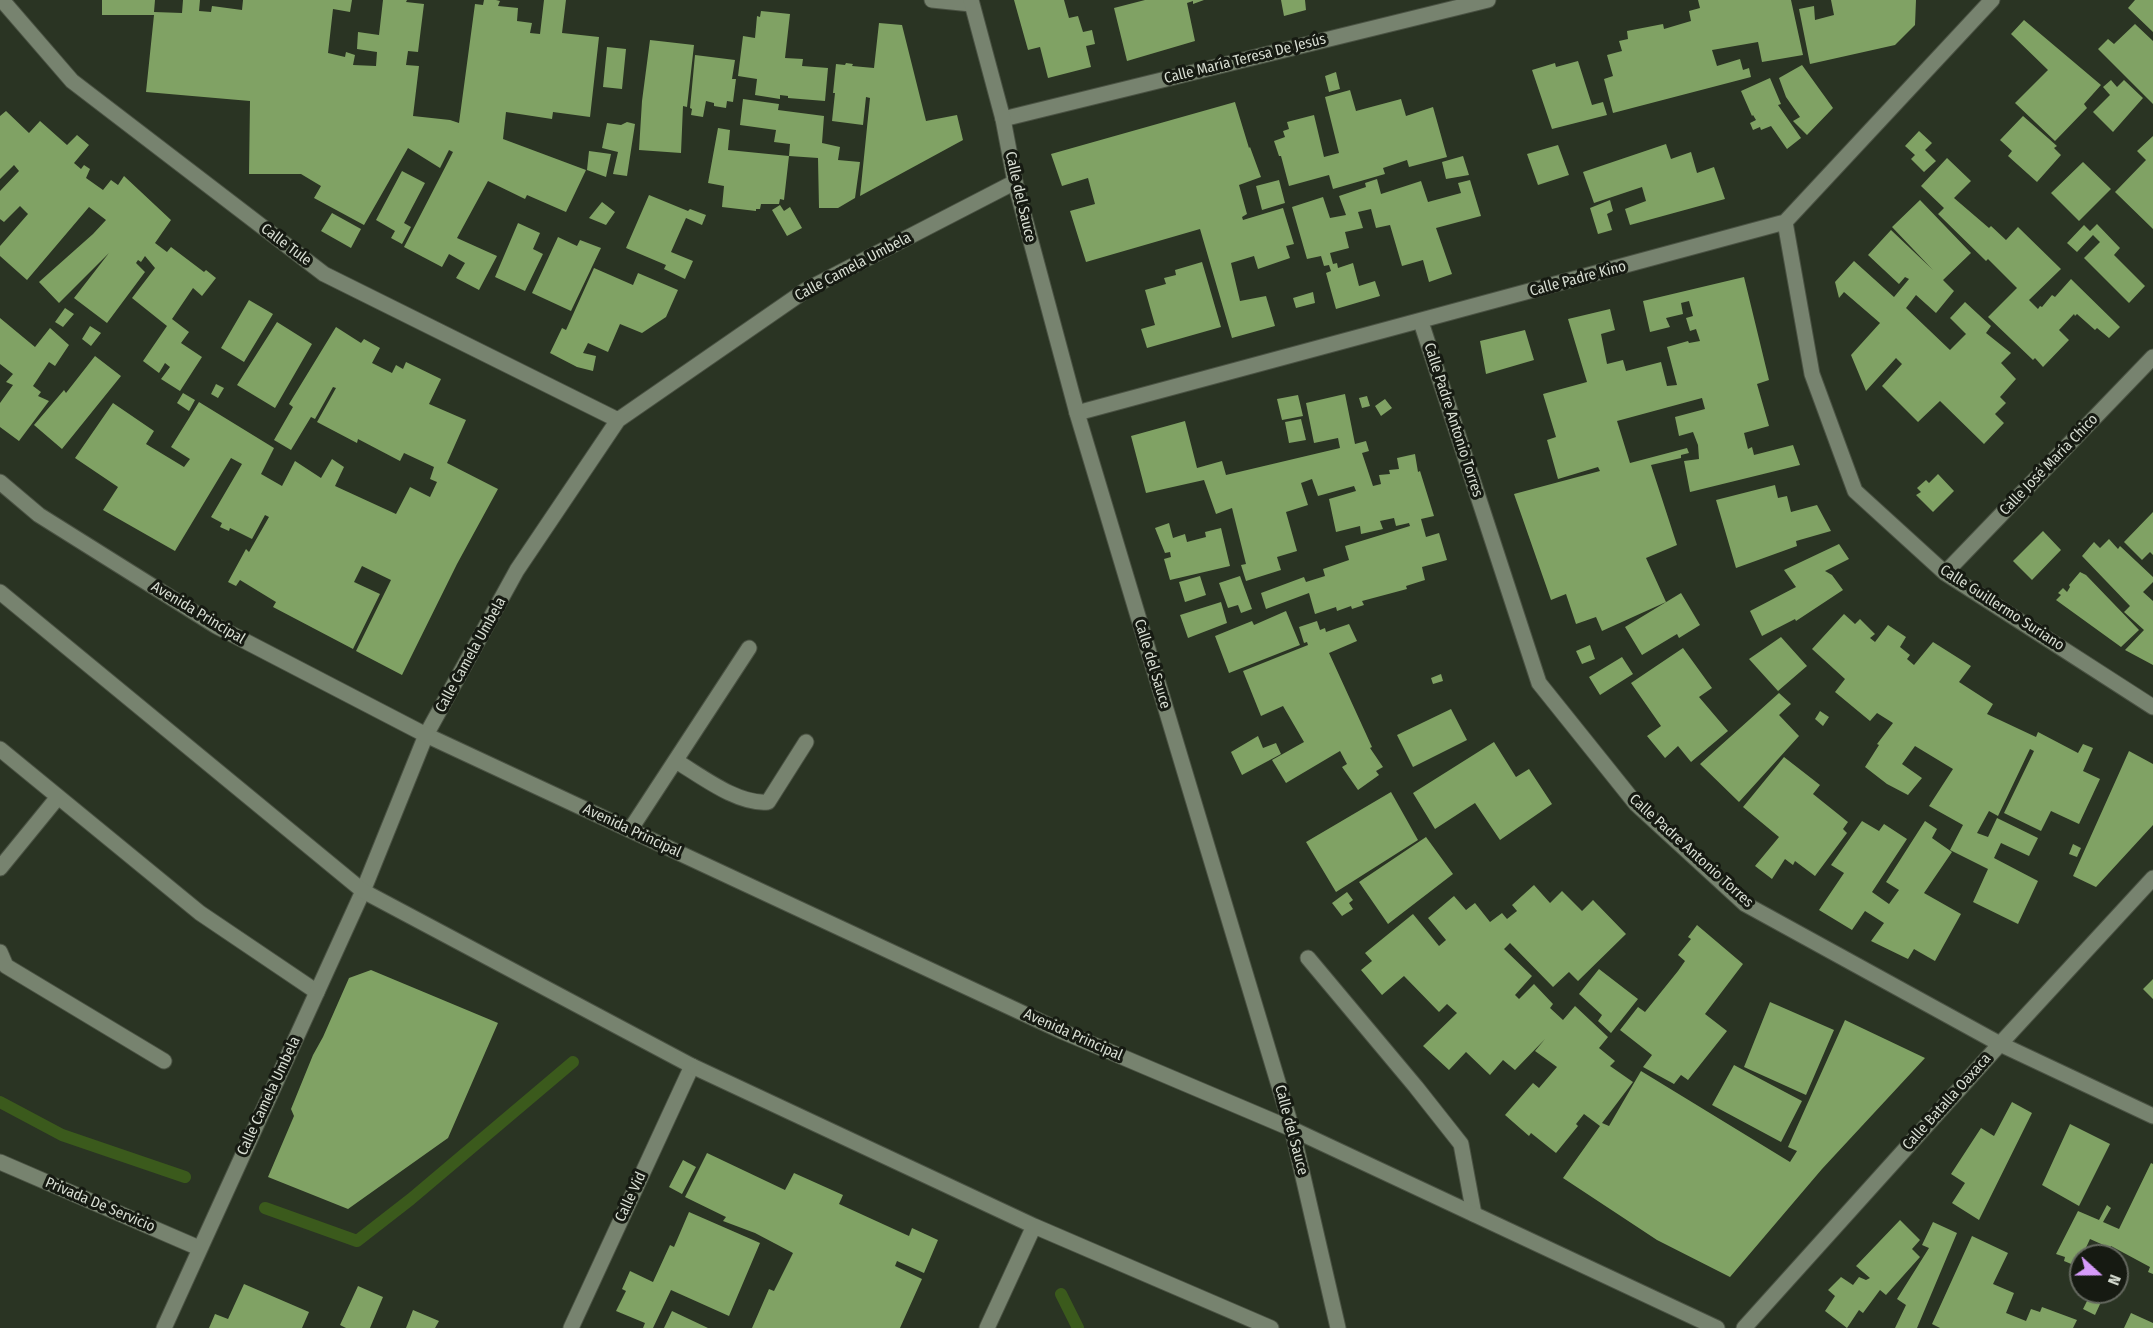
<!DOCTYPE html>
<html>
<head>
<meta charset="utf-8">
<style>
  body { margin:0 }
  #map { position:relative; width:2153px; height:1328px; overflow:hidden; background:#2a3423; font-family:"Fira Sans Condensed",sans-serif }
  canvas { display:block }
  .north { position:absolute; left:2069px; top:1244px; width:60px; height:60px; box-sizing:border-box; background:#161a12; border:2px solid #64685f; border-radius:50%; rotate:111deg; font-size:16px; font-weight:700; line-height:24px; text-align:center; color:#d8ded3 }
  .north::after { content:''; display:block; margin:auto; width:21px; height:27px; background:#d69bfa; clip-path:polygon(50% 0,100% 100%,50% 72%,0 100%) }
</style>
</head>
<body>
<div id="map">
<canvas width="2153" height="1328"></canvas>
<div class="north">N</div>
</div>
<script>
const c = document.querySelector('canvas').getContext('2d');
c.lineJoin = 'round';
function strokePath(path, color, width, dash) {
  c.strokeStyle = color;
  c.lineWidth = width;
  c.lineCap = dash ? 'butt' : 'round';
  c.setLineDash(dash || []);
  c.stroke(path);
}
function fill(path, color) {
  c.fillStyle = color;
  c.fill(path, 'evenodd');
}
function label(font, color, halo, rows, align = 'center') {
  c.font = font + ' "Fira Sans Condensed",sans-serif';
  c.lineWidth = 6;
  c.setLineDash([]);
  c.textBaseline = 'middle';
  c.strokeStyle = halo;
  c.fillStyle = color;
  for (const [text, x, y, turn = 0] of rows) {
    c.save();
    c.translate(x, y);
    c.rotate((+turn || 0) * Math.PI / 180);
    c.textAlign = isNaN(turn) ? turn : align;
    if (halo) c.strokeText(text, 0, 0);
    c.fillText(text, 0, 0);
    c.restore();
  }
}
strokePath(new Path2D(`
  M0,1102L62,1135L185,1177
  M265,1208L357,1241L411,1199L573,1062
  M1061,1294L1078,1328`), '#3b5a1c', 12);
fill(new Path2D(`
  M102,0H155L154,12L182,13L183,0H200L199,11L211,12L212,6L242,10L243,0H352L350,12L333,9L328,53L345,57L346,52L355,55L353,65L376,66L377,52L357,49L358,32L379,35L383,0H407L406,2L424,4L418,52L408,51L406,65L419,66L413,116L450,120L459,123L475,4L483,5L484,0H496L500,1L498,6L518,8L517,21L532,23L530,33L540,34L544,0H566L562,33L599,37L590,117L553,112L552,119L506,112L503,139L586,170L566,212L527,195L525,199L488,181L457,238L497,256L479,290L456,278L465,263L449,254L442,267L404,247L453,152L449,150L440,168L408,148L364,225L314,198L321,186L301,174H249L250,101L146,92L154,15H102Z
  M1014,0H1064L1069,18L1078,16L1083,32L1092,30L1095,44L1086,46L1091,67L1048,78L1040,47L1028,50Z
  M1145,0H1204L1193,4V1L1187,3L1195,41L1127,61L1114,8Z
  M1281,0H1305L1306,10L1284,16Z
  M1698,0H1791L1803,55L1762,62L1758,42L1712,50L1717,66L1740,59L1743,70L1749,68L1751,77L1613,113L1604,79L1613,76L1607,55L1622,51L1619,41L1628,39L1627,31L1663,24L1664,29L1691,21L1689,11L1700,8Z
  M1831,0H1916L1915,25L1895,45L1810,64L1799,9L1814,6L1815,20L1834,15Z
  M2135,0H2153V32L2128,8Z
  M761,11L790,14L785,58L803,59L802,66L828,68L825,101L788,98V96L780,95V99L755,95L757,79L738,76L743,36L755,38L757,16L760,17Z
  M2024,20L2101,85L2084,104L2087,108L2055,141L2015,103L2048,70L2011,34Z
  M879,23L902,25L926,121L957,115L963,140L860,196L870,98L866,97L863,125L832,121L835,93H833L836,64L845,65L846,63L853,64L852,66L874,68Z
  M2135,24L2153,41V104L2098,49L2108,39L2114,44Z
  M650,40L694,45L687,107L683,106L681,153L639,150L642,101Z
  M607,47L626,49L622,89L603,87Z
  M695,55L735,60L732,79H736L733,102L727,101L726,108L714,106V103L706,101L703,117L691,115L692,109L690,108Z
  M1578,61L1592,105L1603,102L1607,115L1552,129L1532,70L1555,63L1556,67Z
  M1802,65L1833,108L1807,135L1793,121L1800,117L1786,97L1779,78Z
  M1336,72L1340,89L1329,92L1325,76Z
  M1770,78L1781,104L1778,105L1801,138L1787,149L1771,126L1761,130L1760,127L1753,130L1750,123L1756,120L1753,115L1752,116L1741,91Z
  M2111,80L2117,87L2124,80L2143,98L2113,132L2093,112L2110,95L2103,87Z
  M1350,90L1356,111L1401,99L1406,116L1433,107L1447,157L1409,167L1407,160L1383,168L1385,174L1333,189L1329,175L1289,186L1281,156H1279L1274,141L1285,137L1283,131L1289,129L1287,122L1314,115L1324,157L1339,153L1325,97Z
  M743,99L779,104L778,110L824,116L822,143L840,147L838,160L860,162L855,198L838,208H819L818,158L789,156L790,144L774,142L776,130L740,125Z
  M1235,102L1249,148L1250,147L1261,177L1239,185L1247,214L1242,217L1243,220L1283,208L1294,244L1286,246L1290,258L1258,269L1254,256L1231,263L1240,301L1266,296L1275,326L1232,338L1200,229L1086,262L1070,211L1095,204L1088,178L1062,186L1051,154Z
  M6,111L29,133L40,121L67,145L77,135L89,145L74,163L81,169L84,165L90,169L86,178L103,190L111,180L118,185L124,176L171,220L155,243L167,252L171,247L204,272L206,270L216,278L202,296L193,288L172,319L189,332L181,343L202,357L180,391L161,379L170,367L165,363L159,373L143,361L167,326L132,298L155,268L145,256L141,262L138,260L136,263L145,272L107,323L74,298L109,253L59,303L39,282L93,234L106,220L89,207L27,280L0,256V246L28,214L20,206L4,222L0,219V191L19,171L14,165L0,179V116Z
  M2023,116L2057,146L2054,148L2061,155L2037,182L2008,156L2012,151L2000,140Z
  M627,122L635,124L627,176L613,174L618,152L602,148L607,123L621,125Z
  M718,128L730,130L728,150L789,156L784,200L780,199L779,204H761L760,209H756V211L722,207L724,186L708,183Z
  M1919,131L1932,143L1925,150L1936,161L1924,172L1911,159L1915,155L1905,146Z
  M2153,136V229L2115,192L2146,160L2137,151Z
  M1666,144L1671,159L1691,152L1697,173L1714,167L1725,199L1630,225L1625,209L1646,201L1642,187L1594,203L1583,172Z
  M1558,145L1569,175L1538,185L1527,154Z
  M589,151L611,154L606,177L587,170Z
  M1463,156L1469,175L1446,179L1442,162Z
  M1947,158L1971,181L1954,198L1989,228L1991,226L2006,240L2018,227L2061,269L2029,300L2038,309L2040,306L2042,307L2052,295L2055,297L2071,279L2120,327L2109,338L2097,328L2095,330L2077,314L2075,316L2074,314L2059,330L2069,340L2043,367L2035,358L2033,360L1988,317L2017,288L1988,259L1986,261L1938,214L1944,208L1921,186Z
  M2083,162L2111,189L2079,221L2051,193Z
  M402,171L425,183L404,223L411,227L402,244L391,238L395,231L376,220Z
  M1377,179L1381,194L1421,181L1428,202L1461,193L1458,183L1470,180L1481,216L1436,228L1452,274L1429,282L1423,260L1402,266L1390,225L1376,228L1371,209L1358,212L1363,228L1345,232L1349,248L1330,253L1333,264L1337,263L1338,268L1353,263L1359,286L1375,281L1380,296L1336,309L1326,273L1331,271L1329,265L1324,266L1321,256L1307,259L1292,207L1323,197L1330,218L1346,215L1339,196L1366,187L1365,183Z
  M1279,180L1285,203L1262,210L1256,186Z
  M649,195L688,211L690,209L706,215L702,225L686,218L671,252L693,261L685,279L664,269L666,265L626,248Z
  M1610,200L1613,211L1607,214L1612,230L1598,234L1590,208Z
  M1920,200L1971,253L1943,280L1954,291L1936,313L1916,295L1906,308L1950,350L1966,334L1950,318L1965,302L1991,326L1986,333L2011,353L2001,363L2016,379L2000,397L2006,403L1995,414L2004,423L1984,444L1940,401L1918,422L1882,386L1902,364L1896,358L1866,391L1851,355L1880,323L1844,292L1839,298L1835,282L1854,261L1894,297L1909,279L1905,277L1899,284L1868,255L1891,230L1933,270L1892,227Z
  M602,202L615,212L606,225L589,218Z
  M780,205L784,211L790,207L802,228L787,236L772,210Z
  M332,213L361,229L351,248L321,231Z
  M518,223L540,233L533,249L543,254L525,291L495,277Z
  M2097,224L2120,248L2114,255L2145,286L2129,303L2084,258L2100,242L2093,235L2077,252L2067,243L2084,225L2090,231Z
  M558,237L577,246L580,240L601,248L571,311L532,293Z
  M1202,262L1221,327L1147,348L1141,329L1155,325L1145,290L1166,284L1164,278L1176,275L1175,270Z
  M594,268L633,285L638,273L678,290L666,317L642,333L620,324L608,352L588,343L583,353L596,356L593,371L577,367L550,353L562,328L566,330Z
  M1744,277L1769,380L1757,384L1769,426L1744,433L1748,449L1752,447L1754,455L1793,445L1800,465L1690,492L1684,461L1699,459L1698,445L1693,432L1679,436L1675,417L1705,409L1702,398L1617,421L1630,463L1687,448L1689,453L1681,455V458L1651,465L1677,545L1646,558L1666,602L1602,631L1596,617L1576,624L1566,594L1551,600L1514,494L1600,471L1598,467L1558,479L1547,440L1556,437L1543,394L1587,382L1568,319L1610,309L1615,330L1601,334L1607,364L1623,360L1626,371L1661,362L1667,386L1677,385L1667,347L1688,341L1689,343L1700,341L1696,329L1690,331L1686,318L1693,316L1689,301L1681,303L1683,314L1666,318L1670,327L1650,332L1643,301Z
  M1313,292L1315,303L1296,308L1293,298Z
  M249,300L273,314L244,362L221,348Z
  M65,308L74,314L63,327L55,322Z
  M0,318L35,347L50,328L69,345L55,366L49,362L33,386L41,392L38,396L49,401L19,441L0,427V403L13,385L6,382L13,374L0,364Z
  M277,322L312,344L275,408L237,385Z
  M90,326L101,333L91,346L82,339Z
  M336,327L361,343L364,339L380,348L372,363L392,373L396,365L403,369L406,362L441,379L429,404L466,420L447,463L498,489L457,564L402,675L356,651L391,580L362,566L354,582L380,594L353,649L273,607L276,602L240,580L236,586L228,582L246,549L249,552L269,517L265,515L252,539L230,528L229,531L220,527L222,523L211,517L242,464L231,458L175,551L103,510L118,487L75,458L113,403L154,431L146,444L184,467L190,459L171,447L199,402L274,448L261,474L282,486L295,461L321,478L332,459L344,467L335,486L396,514L410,487L430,497L437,482L430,479L434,467L404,453L400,461L358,439L357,443L317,422L336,388L333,387L315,419L311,417L291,450L274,440L293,407L289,404Z
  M1525,330L1534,360L1486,374L1480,341Z
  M95,356L121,376L62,449L34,425L64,390L66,393Z
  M216,384L224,388L218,398L211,394Z
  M183,393L195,400L189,411L177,403Z
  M1345,394L1355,444L1366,441L1369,451L1362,453L1373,486L1381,484L1379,475L1390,474L1389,470L1399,469L1397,458L1415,454L1418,472L1420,471L1434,516L1421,519L1426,537L1439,533L1447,560L1422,567L1425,580L1406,586L1407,589L1362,601L1364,605L1352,609L1351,606L1337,611L1336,607L1315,614L1309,593L1266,609L1261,593L1304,577L1306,582L1325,576L1323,569L1349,560L1345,546L1410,526L1409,523L1396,526L1394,518L1380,521L1383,529L1361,534L1360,526L1336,532L1329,499L1356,491L1354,486L1318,496L1312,479L1301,483L1308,505L1286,512L1297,551L1277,557L1281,570L1246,581L1241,565L1246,564L1232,508L1216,514L1204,480L1146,493L1131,436L1185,421L1197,468L1222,461L1226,475L1340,448L1338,438L1314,443L1306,403Z
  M1298,395L1303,416L1282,420L1277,399Z
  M1367,396L1370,406L1362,408L1359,398Z
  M1385,399L1392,408L1381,416L1375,406Z
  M1301,419L1306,440L1289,443L1285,422Z
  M1938,474L1954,491L1933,512L1916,495L1921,492L1917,488L1926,480L1929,483Z
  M1775,485L1778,498L1787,496L1791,512L1817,505L1831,531L1796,541L1797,546L1736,568L1716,500Z
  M2153,512V555L2150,552L2142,560L2124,542Z
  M1169,523L1173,538L1185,534L1187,542L1206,537L1205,532L1221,528L1230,566L1170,580L1164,559L1171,557L1170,552L1165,553L1155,528Z
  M2043,531L2061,550L2032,580L2013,561Z
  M2109,539L2118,549L2120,546L2153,577V582L2143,592L2153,601V665L2125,650L2144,630L2124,612L2130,606L2082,556L2094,542L2100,548Z
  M1839,544L1849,559L1825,571L1832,575L1843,590L1796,621L1795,619L1762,636L1750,611L1796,587L1784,570Z
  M2080,572L2086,575L2139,630L2121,647L2056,600L2061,595L2058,593L2063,588L2067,592L2070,587L2069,585Z
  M1200,576L1206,595L1185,602L1179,582Z
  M1240,576L1252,609L1241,613L1238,605L1228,608L1219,583Z
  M1681,593L1700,625L1679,638L1677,634L1642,655L1625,627Z
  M1221,602L1227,623L1188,638L1180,615Z
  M1286,611L1300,645L1229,673L1215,636L1252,621L1254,625Z
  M1844,614L1855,624L1860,619L1875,634L1870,638L1875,642L1888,625L1906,637L1900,647L1910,655L1907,659L1914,665L1933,642L1971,666L1959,682L1993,704L1987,714L2036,737L2038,732L2078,753L2083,744L2093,748L2083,771L2100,779L2079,824L2051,811L2041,831L2004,813L2034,751L2030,749L1998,816L1989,811L1977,833L1988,837L1997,818L2038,838L2029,856L2001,843L1994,858L2038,881L2018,924L1973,902L1988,869L1950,850L1963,825L1929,806L1953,769L1915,746L1902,764L1922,778L1908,795L1887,784L1865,767L1879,745L1877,744L1893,723L1877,713L1870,721L1835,692L1845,679L1812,649Z
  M1317,621L1320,630L1325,628L1326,632L1349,624L1357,641L1329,653L1372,747L1370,748L1383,767L1376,771L1379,775L1358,790L1342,767L1347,764L1340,751L1286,783L1272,760L1304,742L1283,706L1261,716L1243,671L1308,645L1307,642L1304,643L1299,627Z
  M1781,637L1807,666L1778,691L1749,659Z
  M1590,645L1595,659L1582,664L1576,651Z
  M1683,648L1712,688L1699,697L1728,731L1691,762L1678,746L1665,758L1647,736L1661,726L1631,683Z
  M1622,657L1633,674L1600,695L1589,677Z
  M1441,674L1443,681L1433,684L1431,678Z
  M1779,693L1791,704L1779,715L1799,736L1739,802L1700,764Z
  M1451,709L1467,740L1413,767L1397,735Z
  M1820,711L1829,717L1823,726L1815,719Z
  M1258,736L1263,748L1276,743L1281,754L1242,775L1231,752Z
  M1494,742L1516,777L1529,769L1552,804L1500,840L1475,803L1435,829L1413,793Z
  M2129,751L2153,764V825L2096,887L2073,876Z
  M1784,757L1820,785L1813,794L1848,822L1843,829L1847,833L1815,876L1795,861L1793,865L1785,859L1772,879L1755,866L1779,837L1743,807Z
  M1391,792L1418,840L1336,892L1306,842Z
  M1862,821L1879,831L1884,824L1907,839L1872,892L1889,904L1899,890L1886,882L1925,821L1937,829L1932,838L1952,852L1924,893L1961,914L1935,961L1914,949L1908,959L1871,941L1884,923L1865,911L1852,930L1819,910L1844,873L1831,865Z
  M1426,837L1453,874L1388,924L1359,882Z
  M2073,844L2081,848L2077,857L2069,854Z
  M1534,885L1550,903L1562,891L1582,911L1593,900L1626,934L1578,981L1569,972L1553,987L1510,943L1504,949L1532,976L1515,995L1519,999L1534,984L1553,1004L1550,1008L1563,1020L1575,1006L1608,1037L1599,1048L1615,1061L1610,1066L1633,1082L1602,1123L1609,1126L1641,1071L1790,1162L1797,1151L1788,1147L1845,1020L1925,1058L1822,1169L1730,1277L1657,1240L1563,1178L1600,1126L1584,1114L1576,1124L1578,1126L1556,1153L1531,1133L1529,1136L1505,1115L1533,1083L1539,1088L1557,1067L1535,1051L1545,1039L1515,1070L1503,1060L1490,1075L1466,1052L1449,1070L1423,1046L1457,1013L1447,1004L1439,1012L1404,976L1382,995L1361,970L1372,961L1365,953L1413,914L1439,946L1446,940L1428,918L1454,896L1466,910L1475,903L1490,922L1502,913L1507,919L1517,911L1512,905Z
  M1347,892L1353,900L1349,903L1353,909L1342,916L1332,903Z
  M1697,925L1743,964L1705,1014L1727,1031L1688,1080L1681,1075L1674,1084L1643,1067L1652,1055L1620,1030L1638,1007L1645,1012L1678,971L1685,961L1678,955L1691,939L1688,937Z
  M1599,969L1638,999L1611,1033L1598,1021L1602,1015L1579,994Z
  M371,970L498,1023L448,1138L348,1209L268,1177L294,1116L291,1109L313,1055L323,1037L349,978Z
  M2153,979V999L2143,989Z
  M1770,1002L1834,1030L1806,1095L1744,1067Z
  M1734,1065L1802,1101L1781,1142L1712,1105Z
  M2012,1102L2032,1113L1979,1220L1952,1203L1965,1183L1951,1174L1981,1128L1994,1136Z
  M2070,1124L2110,1144L2079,1206L2042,1185Z
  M707,1153L785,1190L794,1173L843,1195L839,1204L909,1236L912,1228L938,1240L924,1273L897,1261L895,1266L922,1279L900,1328H752L769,1289L774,1291L793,1253L755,1233L723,1221L726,1217L685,1197Z
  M683,1160L696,1167L682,1194L669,1187Z
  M2151,1163L2153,1164V1274L2148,1272L2150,1267L2111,1246L2110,1248L2090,1239L2084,1252L2088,1253L2086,1256H2081V1268L2064,1261L2065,1257L2056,1254L2078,1211L2099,1220L2107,1205L2111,1208L2103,1222L2119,1229Z
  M689,1212L760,1243L729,1316L671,1290L653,1328H643L645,1323L616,1311L626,1291L622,1289L630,1271L653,1282L670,1245L674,1247Z
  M1900,1220L1920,1240L1912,1249L1920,1257L1886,1295L1880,1290L1863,1313L1859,1310L1847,1328L1825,1311L1835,1296L1828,1290L1841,1277L1853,1285L1859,1277L1866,1280L1870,1278L1856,1266Z
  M1933,1222L1957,1233L1917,1328H1895L1906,1305L1897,1299L1929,1248L1922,1245Z
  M1972,1236L2008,1253L1993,1284L2014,1293L2006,1313L2026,1321L2031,1309L2040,1312L2042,1307L2077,1320L2073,1328H1940L1932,1324Z
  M244,1284L309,1312L302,1328H209L215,1314L228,1319Z
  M358,1286L383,1297L370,1328H346L340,1325Z
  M2089,1297L2101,1302L2095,1315L2083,1309Z
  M413,1310L439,1321L435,1328H406Z
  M672,1311L708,1328H664Z
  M2131,1313L2153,1323V1328H2124Z`), '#80a264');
const lane = new Path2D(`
  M0,749L200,913L317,992
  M676,761C701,776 738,805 768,802L806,742
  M630,830L749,648
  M0,868L58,797
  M0,952L6,966L164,1061`);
const street = new Path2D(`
  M2,0L72,81L324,274L618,420
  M932,0L971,4
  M1003,119L1488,0
  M1785,222L1812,374L1855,491L1945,573L2153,707
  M1421,322L1539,683L1636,804L1745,904L2000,1044L2153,1116
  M1077,413L1785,222L1992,0
  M1945,573L2153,357
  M1308,958L1416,1087L1461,1144L1474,1214
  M0,1162L199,1248
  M164,1328L363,891L426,735L517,570L618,420L806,290L1015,182
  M571,1328L692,1066
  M1744,1328L2000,1044L2153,878`);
const secondary = new Path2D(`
  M971,0L1003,119L1015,182L1077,413L1292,1129L1338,1328
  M0,482L39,515L216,626L426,735L1061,1031L1292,1129L1717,1328
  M0,592L363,891L692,1066L1034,1226L1271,1328
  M987,1328L1034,1226`);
strokePath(lane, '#4a5243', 17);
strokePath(street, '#4a5243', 17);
strokePath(secondary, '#4a5243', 17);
strokePath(lane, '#77836f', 15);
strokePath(street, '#77836f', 15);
strokePath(secondary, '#77836f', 15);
label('15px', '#d8ded3', '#161a12', [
  ["Calle María Teresa De Jesús",1245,59,-14],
  ["Calle del Sauce",1020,197,77],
  ["Calle Tule",286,245,37],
  ["Calle Camela Umbela",853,267,-28],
  ["Calle Padre Kino",1578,279,-15],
  ["Calle Padre Antonio Torres",1453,420,72],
  ["Calle José María Chico",2049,465,-46],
  ["Calle Guillermo Suriano",2002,608,33],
  ["Avenida Principal",198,613,31],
  ["Calle Camela Umbela",471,655,-61],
  ["Calle del Sauce",1152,664,73],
  ["Avenida Principal",632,831,25],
  ["Calle Padre Antonio Torres",1691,851,42],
  ["Avenida Principal",1073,1035,24],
  ["Calle Camela Umbela",269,1096,-65],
  ["Calle Batalla Oaxaca",1947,1102,-48],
  ["Calle del Sauce",1291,1130,75],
  ["Calle Vid",631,1197,-65],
  ["Privada De Servicio",100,1205,23]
]);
</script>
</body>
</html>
